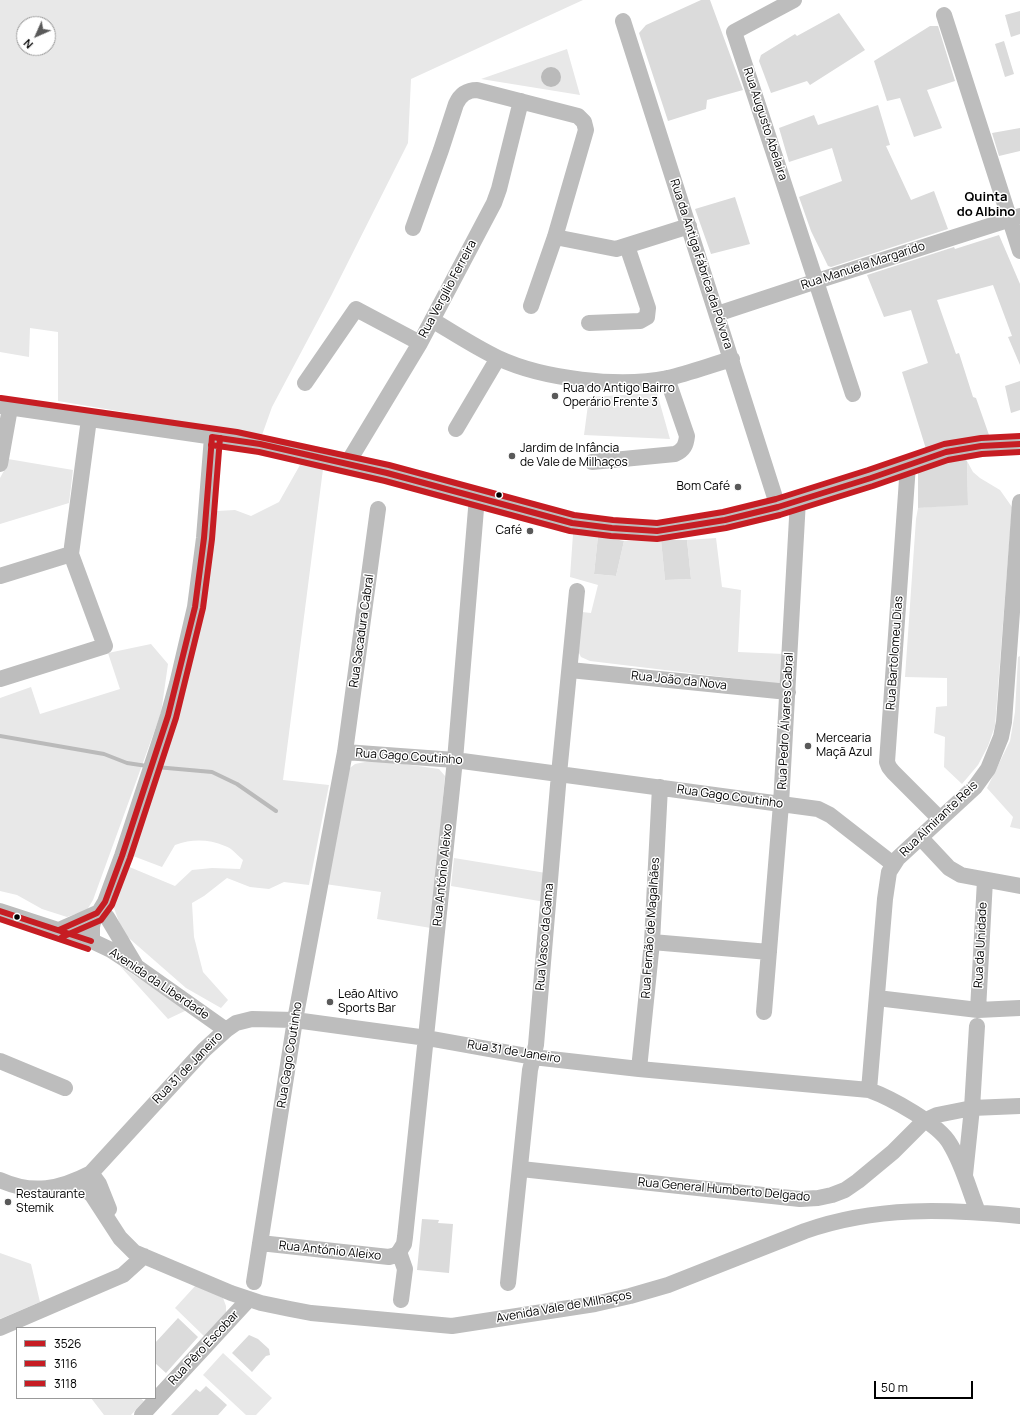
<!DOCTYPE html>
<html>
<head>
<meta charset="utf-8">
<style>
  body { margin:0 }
  #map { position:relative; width:1020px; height:1415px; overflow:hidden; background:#fff; font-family:Manrope,sans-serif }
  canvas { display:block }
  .legend { position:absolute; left:16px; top:1327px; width:140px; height:72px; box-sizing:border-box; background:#fff; border:1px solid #999; margin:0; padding:5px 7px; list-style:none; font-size:12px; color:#000 }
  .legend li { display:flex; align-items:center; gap:8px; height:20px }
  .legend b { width:20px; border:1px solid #999 }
  .north { position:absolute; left:16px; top:16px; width:40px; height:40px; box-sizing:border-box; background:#fff; border:1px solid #999; border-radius:50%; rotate:225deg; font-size:11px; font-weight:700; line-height:16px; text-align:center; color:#000 }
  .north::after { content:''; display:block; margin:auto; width:14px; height:18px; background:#595959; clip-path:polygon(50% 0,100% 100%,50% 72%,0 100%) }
  .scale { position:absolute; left:874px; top:1381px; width:99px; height:18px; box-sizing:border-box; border:2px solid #000; border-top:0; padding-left:5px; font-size:12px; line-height:14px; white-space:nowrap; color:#000; -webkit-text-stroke:3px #fff; paint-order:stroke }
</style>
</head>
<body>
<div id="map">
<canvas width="1020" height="1415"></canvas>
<ul class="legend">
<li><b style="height:5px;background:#c61d23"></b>3526</li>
<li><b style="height:5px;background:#c61d23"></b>3116</li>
<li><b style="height:5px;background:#c61d23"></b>3118</li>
</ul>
<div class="north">N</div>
<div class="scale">50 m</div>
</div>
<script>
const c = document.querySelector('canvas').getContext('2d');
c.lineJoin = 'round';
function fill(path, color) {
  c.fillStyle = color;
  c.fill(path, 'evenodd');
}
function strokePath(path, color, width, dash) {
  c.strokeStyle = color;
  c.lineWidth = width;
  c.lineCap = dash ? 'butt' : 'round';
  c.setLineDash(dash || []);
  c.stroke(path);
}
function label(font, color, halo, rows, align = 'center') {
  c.font = font + ' Manrope,sans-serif';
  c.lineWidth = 3;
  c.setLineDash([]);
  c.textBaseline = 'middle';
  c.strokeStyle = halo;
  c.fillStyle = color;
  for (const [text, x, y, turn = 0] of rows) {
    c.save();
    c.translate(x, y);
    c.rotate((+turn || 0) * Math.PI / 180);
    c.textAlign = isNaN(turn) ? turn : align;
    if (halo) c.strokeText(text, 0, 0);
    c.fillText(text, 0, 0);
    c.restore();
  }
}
fill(new Path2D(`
  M0,0H583L411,79L408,143L331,296L272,407L262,435L58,401V332L30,328L29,357L0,352ZM24,24H48V48H24Z
  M567,49L580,95L481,79Z
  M657,393L670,439L584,435L589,397Z
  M8,459L73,470L69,503L0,524V478L6,467Z
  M967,461L973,472L980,478L1000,490L1012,507L995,726L988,746L978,765L962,784L944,767L945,737L934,733L936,707L947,706V678L905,677L916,519L918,508L968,504Z
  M300,465L323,469L283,780L329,785L309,885L284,882L269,889L250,887L227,878L204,896L192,903L194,937L203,972L228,1000L221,1008L186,988L123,933L114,908L127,866L175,886L192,870L212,868L240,869L243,860C237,855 232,848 225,846C208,839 192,839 175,845L162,867L133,856L161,762L178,715L208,573L217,511L235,510L251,516L279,502Z
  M573,534L598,536L594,574L616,576L624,541L661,540L665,580L691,579L687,540L716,538L722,587L741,590L738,652L784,654L781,684L590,661L581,657L578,651L582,612L591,613L598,585L570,577Z
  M151,644L168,664L161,713L93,900L87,910L67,917L42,909L17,895L0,891V698L31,687L40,714L120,689L108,653Z
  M1020,656V829L1010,827L1013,817L987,788L1010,741L1015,712L1018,657Z
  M375,760L439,769L445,776L431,928L377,919L381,892L325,884L346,771L355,764Z
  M454,858L546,873L545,902L451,886Z
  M120,966L187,1010L168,1019Z
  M0,1253L31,1264L40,1302L0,1319Z
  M196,1285L223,1298L226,1306V1313L205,1337L175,1308Z
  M223,1353L272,1398L256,1415H246L203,1375Z
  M91,1398H140L144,1401L131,1415H104Z`), '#e8e8e8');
fill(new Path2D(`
  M541 77a10 10 0 1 1 20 0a10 10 0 1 1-20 0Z`), '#bababa');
strokePath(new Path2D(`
  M0,736L104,754L127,763L147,766
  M156,767L212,772L237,784L276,811`), '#bababa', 4);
fill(new Path2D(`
  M701,0H710L743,90L707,100L706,109L668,121L639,33L646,25Z
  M1020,11V34L1011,37L1005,15Z
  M839,13L865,50L810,85L807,81L771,93L759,61L761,55L795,34L797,36Z
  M930,26H938L955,81L927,90L942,128L914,137L900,98L887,101L874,61Z
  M1004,41L1014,74L1005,77L995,44Z
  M878,105L890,145L886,146L911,200L934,191L948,229L831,267L828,266L811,231L799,197L842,181L832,148L789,162L779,128L814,115L818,125Z
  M1020,128V151L999,156L992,133Z
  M735,197L750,244L711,254L695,209Z
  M999,235L1020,284V365L1008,337L1012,336L993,285L937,300L956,354L959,353L973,397L976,398L989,435L944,443L926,449L902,372L928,363L911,310L884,317L867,275L954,247L955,249Z
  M1020,381V410L1011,413L1005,386Z
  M964,458L967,461L968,505L918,508V472L948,461Z
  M598,536L624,541L616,576L594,574Z
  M661,540H687L691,579L665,580Z
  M422,1219L439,1220L438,1223L453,1224L449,1273L417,1270Z
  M178,1318L198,1337L166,1373L155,1363V1343Z
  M249,1335L258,1339L269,1349L270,1355L266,1356L252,1372L232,1353Z
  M206,1386L227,1405L218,1415H171L196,1389L200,1392Z`), '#dbdbdb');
strokePath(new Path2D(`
  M794,0L734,32L853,394
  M944,15L1020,251
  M623,21L778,507
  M413,228L441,150L456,104C460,95 467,90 477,90L578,116L584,122L586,130L555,237L531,306
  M555,237L616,249L689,226
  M717,314L817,281L1020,216
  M432,320C454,333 475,347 498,358C543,379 619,388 668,378C689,373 711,365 732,359
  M589,323L640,321L647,317L648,308L627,246
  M305,383L356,309L420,343
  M0,406L235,440L387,473L572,523L612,528L657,531L725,520L778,507L871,478L946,452L981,446L1020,444
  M456,429L498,358
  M592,462L675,454C684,450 686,445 687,436L667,378
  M0,464L10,408
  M347,464L420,343L494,203L499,189L521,101
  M908,465L887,762L889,767L893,772L940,819
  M0,576L71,554
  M570,670L788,692
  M0,679L105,646L71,554L89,419
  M345,752L455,760L818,809L830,815L893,864
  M920,837L949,868L961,875L1020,886
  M0,911L92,941L111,950L137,967L226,1030
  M107,917L135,964
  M59,930L97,913
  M92,941V927L93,922L105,902L122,856L168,716L177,684L195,607L204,538L212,437
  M652,942L769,952
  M877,998L978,1010L1020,1008
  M978,1010L985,880
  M764,1012L781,804L798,500
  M0,1061L65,1088
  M639,1069L652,942L660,787
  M869,1090L885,899L889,872L898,858L975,787L988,769L1001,737L1004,722L1020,502
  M521,1169L800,1199L818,1198L832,1195L845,1190L858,1181L893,1152L924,1121L937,1115L972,1108L1020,1106
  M91,1173L99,1184L109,1209
  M965,1175L972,1108L977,1026
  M0,1180C33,1195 60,1189 91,1173L204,1050L226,1030L236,1023L252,1019L295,1020L427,1038L533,1057L639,1069L869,1090C891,1098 939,1124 950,1144C963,1165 969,1190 978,1212
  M76,1181L92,1195L120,1238L134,1252L231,1293L261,1303L290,1309L311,1313L452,1326L595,1304L630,1296L668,1285L805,1231C876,1206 946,1209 1020,1216
  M260,1243L389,1257L396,1255L399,1252
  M254,1282L295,1020L345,752L378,509
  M508,1283L530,1070L536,1045L559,774L577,591
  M401,1300L405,1269L399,1252L404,1244L405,1237L455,760L477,497
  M0,1328L123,1275L144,1256
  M142,1415L249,1299`), '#bdbdbd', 16);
strokePath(new Path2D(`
  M212,437L260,444L387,473L572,523L612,528L657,531L725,520L778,507L871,478L946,452L981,446L1020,444
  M0,911L91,941
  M59,930L97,913L105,902L122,856L168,716L195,607L204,538L212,437`), '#c61d23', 6);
strokePath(new Path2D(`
  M211,445L259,452L385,481L570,531L611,536L657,539L726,528L780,515L873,486L948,460L982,454L1020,452
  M0,919L88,949
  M62,937L101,920L112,905L130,858L176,718L203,608L212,539L220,438`), '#c61d23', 6);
strokePath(new Path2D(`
  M1,398L237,432L389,465L574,515L613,520L657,523L723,512L776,499L868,470L944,444L981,438L1020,436`), '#c61d23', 6);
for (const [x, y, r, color] of [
  [555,396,4,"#595959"],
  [512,456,4,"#595959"],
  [738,487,4,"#595959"],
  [499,495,3.5,"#000"],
  [530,531,4,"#595959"],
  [808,746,4,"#595959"],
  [17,917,3.5,"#000"],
  [330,1002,4,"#595959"],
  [8,1202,4,"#595959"]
]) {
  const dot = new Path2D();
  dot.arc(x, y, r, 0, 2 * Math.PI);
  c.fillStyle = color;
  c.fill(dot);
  strokePath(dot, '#fff', 1.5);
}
label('12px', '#000', '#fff', [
  ["Rua Augusto Abelaira",765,124,72],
  ["Rua da Antiga Fábrica da Pólvora",701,264,72],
  ["Rua Manuela Margarido",863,266,-18],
  ["Rua Vergílio Ferreira",448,289,-62],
  ["Rua Sacadura Cabral",362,631,-82],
  ["Rua Bartolomeu Dias",895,653,-86],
  ["Rua João da Nova",679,681,6],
  ["Rua Pedro Álvares Cabral",786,721,-87],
  ["Rua Gago Coutinho",409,757,4],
  ["Rua Gago Coutinho",730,797,8],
  ["Rua Almirante Reis",939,819,-44],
  ["Rua António Aleixo",443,875,-84],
  ["Rua Fernão de Magalhães",651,928,-86],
  ["Rua Vasco da Gama",545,937,-85],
  ["Rua da Unidade",981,945,-87],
  ["Avenida da Liberdade",159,984,34],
  ["Rua 31 de Janeiro",514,1052,9],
  ["Rua Gago Coutinho",290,1055,-81],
  ["Rua 31 de Janeiro",188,1068,-46],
  ["Rua General Humberto Delgado",724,1190,5],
  ["Rua António Aleixo",330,1251,6],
  ["Avenida Vale de Milhaços",564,1307,-10],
  ["Rua Pêro Escobar",204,1348,-47]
]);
label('12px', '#000', '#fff', [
  ["Rua do Antigo Bairro",563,389],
  ["Operário Frente 3",563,403],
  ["Jardim de Infância",520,449],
  ["de Vale de Milhaços",520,463],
  ["Bom Café",730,487,"right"],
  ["Café",522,531,"right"],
  ["Mercearia",816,739],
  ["Maçã Azul",816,753],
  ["Leão Altivo",338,995],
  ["Sports Bar",338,1009],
  ["Restaurante",16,1195],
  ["Stemik",16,1209]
], 'left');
label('bold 13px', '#000', '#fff', [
  ["Quinta",986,197],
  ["do Albino",986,212]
]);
</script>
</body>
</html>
